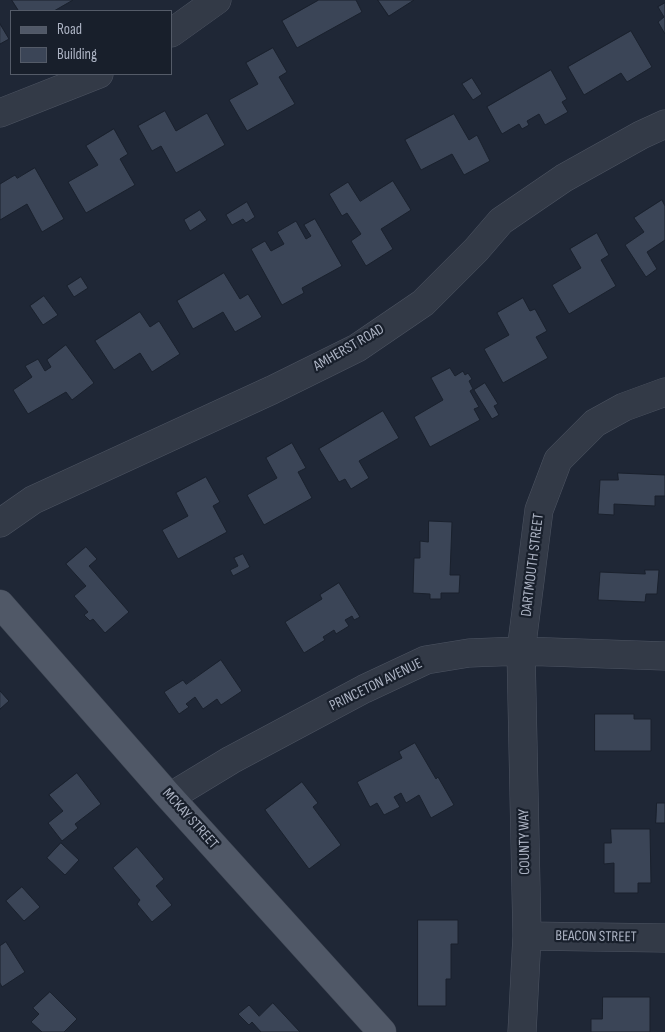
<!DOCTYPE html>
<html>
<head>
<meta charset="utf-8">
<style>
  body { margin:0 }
  #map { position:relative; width:665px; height:1032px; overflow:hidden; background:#1f2736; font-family:"Sofia Sans Condensed",sans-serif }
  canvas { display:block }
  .legend { position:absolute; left:10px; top:10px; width:162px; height:65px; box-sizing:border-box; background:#181f2b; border:1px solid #545b68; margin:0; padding:6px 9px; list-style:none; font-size:15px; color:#adb4c4 }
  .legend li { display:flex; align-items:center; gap:10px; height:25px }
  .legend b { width:25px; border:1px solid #545b68 }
</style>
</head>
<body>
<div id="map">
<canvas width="665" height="1032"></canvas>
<ul class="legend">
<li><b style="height:6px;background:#505867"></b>Road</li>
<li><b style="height:14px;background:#3b4557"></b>Building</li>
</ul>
</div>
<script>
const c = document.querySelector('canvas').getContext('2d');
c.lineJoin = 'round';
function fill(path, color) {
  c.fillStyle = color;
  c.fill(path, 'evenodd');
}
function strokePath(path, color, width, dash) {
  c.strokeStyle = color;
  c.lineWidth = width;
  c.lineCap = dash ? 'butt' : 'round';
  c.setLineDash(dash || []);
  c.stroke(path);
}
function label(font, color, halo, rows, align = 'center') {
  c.font = font + ' "Sofia Sans Condensed",sans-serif';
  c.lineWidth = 4.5;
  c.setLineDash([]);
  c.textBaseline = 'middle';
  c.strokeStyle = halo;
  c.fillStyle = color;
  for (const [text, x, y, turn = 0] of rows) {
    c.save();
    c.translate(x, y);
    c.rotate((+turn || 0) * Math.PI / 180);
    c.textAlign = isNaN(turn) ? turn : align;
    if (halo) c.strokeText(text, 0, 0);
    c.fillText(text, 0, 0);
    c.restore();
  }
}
const building = new Path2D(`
  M12,0H73L54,11H19Z
  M319,0H356L362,12L297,48L282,21Z
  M378,0H414L389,16Z
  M665,3V34L658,22L664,17L658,7Z
  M0,24L9,39L0,44Z
  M631,31L652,67L627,82L621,73L584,95L568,67Z
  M273,48L287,72L279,77L295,104L247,131L229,100L258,84L246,63Z
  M551,70L567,99L562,102L568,112L545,125L539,114L527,121L529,125L522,129L519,124L502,134L487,107Z
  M472,78L482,94L473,100L462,84Z
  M165,111L176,131L207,113L225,145L176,173L161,146L152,151L138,126Z
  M454,114L469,140L477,135L490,161L464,175L452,154L421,170L405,140Z
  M114,129L128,154L120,159L135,185L86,213L68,182L98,165L86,146Z
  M35,168L64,219L42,232L27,204L0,220V184L15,175L17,178Z
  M393,181L411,210L381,229L393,249L366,266L351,241L361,234L347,213L342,216L329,194L348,182L360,201Z
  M662,200L665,206V240L647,252L657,269L646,277L625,245L644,232L634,218Z
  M247,202L255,217L246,223L243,219L232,225L226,215Z
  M200,210L207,220L190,231L184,220Z
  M315,219L342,266L302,288L304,293L282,305L251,249L265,241L271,251L284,244L277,232L296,221L306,239L311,236L304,225Z
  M597,233L609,255L601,260L616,286L569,314L552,285L581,268L570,249Z
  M224,273L240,299L248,294L262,317L235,332L223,312L193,329L177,301Z
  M81,277L88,288L74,297L67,286Z
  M44,296L58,315L43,325L30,306Z
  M523,298L530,311L535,309L547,331L536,337L548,358L503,383L484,349L509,335L497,313Z
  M140,312L150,327L159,321L180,354L152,372L140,353L114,370L95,341Z
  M66,345L94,383L72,400L66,392L28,414L13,390L32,377L25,366L38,359L45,371L51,367L47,360Z
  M450,368L455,376L463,371L465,375L468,373L472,379L469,381L473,389L470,391L479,407L474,409L480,420L430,447L414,417L443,400L431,378Z
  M485,383L498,404L494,406L499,415L492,419L474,390Z
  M383,411L399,438L359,461L369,478L351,489L345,479L339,482L319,449Z
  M292,443L306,468L298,472L312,498L264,525L247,495L277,478L266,458Z
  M618,473L665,475V496H655V506L614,504V515L598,514L600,480H618Z
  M206,477L220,502L213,506L227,532L178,559L162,530L188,516L176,493Z
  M429,521L452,522L450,575H460L459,593H441V599H430V594L413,593L414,558H420V541L428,542Z
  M86,547L97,559L89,566L129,612L105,633L93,619L90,621L84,615L88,612L74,596L86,586L66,564Z
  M243,554L250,567L233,576L230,570L238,566L234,558Z
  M645,570H659L657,594H646L645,602L598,600L600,572L645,574Z
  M339,583L360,617L354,620L352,616L345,620L349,626L336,634L334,630L323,637L325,640L304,653L285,622L322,599L320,595Z
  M221,660L242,691L221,705L217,699L203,709L195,697L186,704L189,707L179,714L164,692L183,680L186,684Z
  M0,691L9,701L0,709Z
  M595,714H634V719H651V751H595Z
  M415,743L436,779L438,777L454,805L431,818L419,795L406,803L401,793L394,797L400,807L384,815L377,803L370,807L357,782L402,758L399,752Z
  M77,773L101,804L75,824L78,828L62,841L48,823L63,811L49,795Z
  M302,782L318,803L313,807L341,845L309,869L265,810Z
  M657,803H665V823H656Z
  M611,829H650L651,883H638V893H614V863L604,864V843H611Z
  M61,843L79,860L65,875L47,858Z
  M137,847L164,879L156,886L172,905L152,922L137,904L140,900L113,868Z
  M22,887L40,907L24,921L6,901Z
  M418,920H458V944H451V979H446V1006H418Z
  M6,942L25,972L2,987L0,983V946Z
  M50,992L77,1019L64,1032H42L31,1022L39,1014L33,1008Z
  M603,997H650V1032H591V1019H602Z
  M273,1003L300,1032H261L252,1022L249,1025L238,1014L249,1005L259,1016Z`);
fill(building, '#3b4557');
strokePath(building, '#1a212d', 1);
const minor = new Path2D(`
  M171,33L217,0
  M0,113L99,74
  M0,523L33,500L272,390L357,348L423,303L476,250L501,221L564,178L641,135L665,124
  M170,797L231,760L364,689L426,660L469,653L521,651L665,656
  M527,936L665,938
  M522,1032L527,936L521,651L539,510L558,460L595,423L624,407L665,392`);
const major = new Path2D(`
  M0,604L165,792L382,1032`);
strokePath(minor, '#4d5462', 29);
strokePath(major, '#3c4350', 29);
strokePath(minor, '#333a47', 28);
strokePath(major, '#505867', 28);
label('15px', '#adb4c4', '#181f2b', [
  ["AMHERST ROAD",349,348,-30],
  ["DARTMOUTH STREET",533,565,-83],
  ["PRINCETON AVENUE",376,685,-26],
  ["MCKAY STREET",190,819,48],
  ["COUNTY WAY",525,842,-91],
  ["BEACON STREET",596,937,1]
]);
</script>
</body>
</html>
